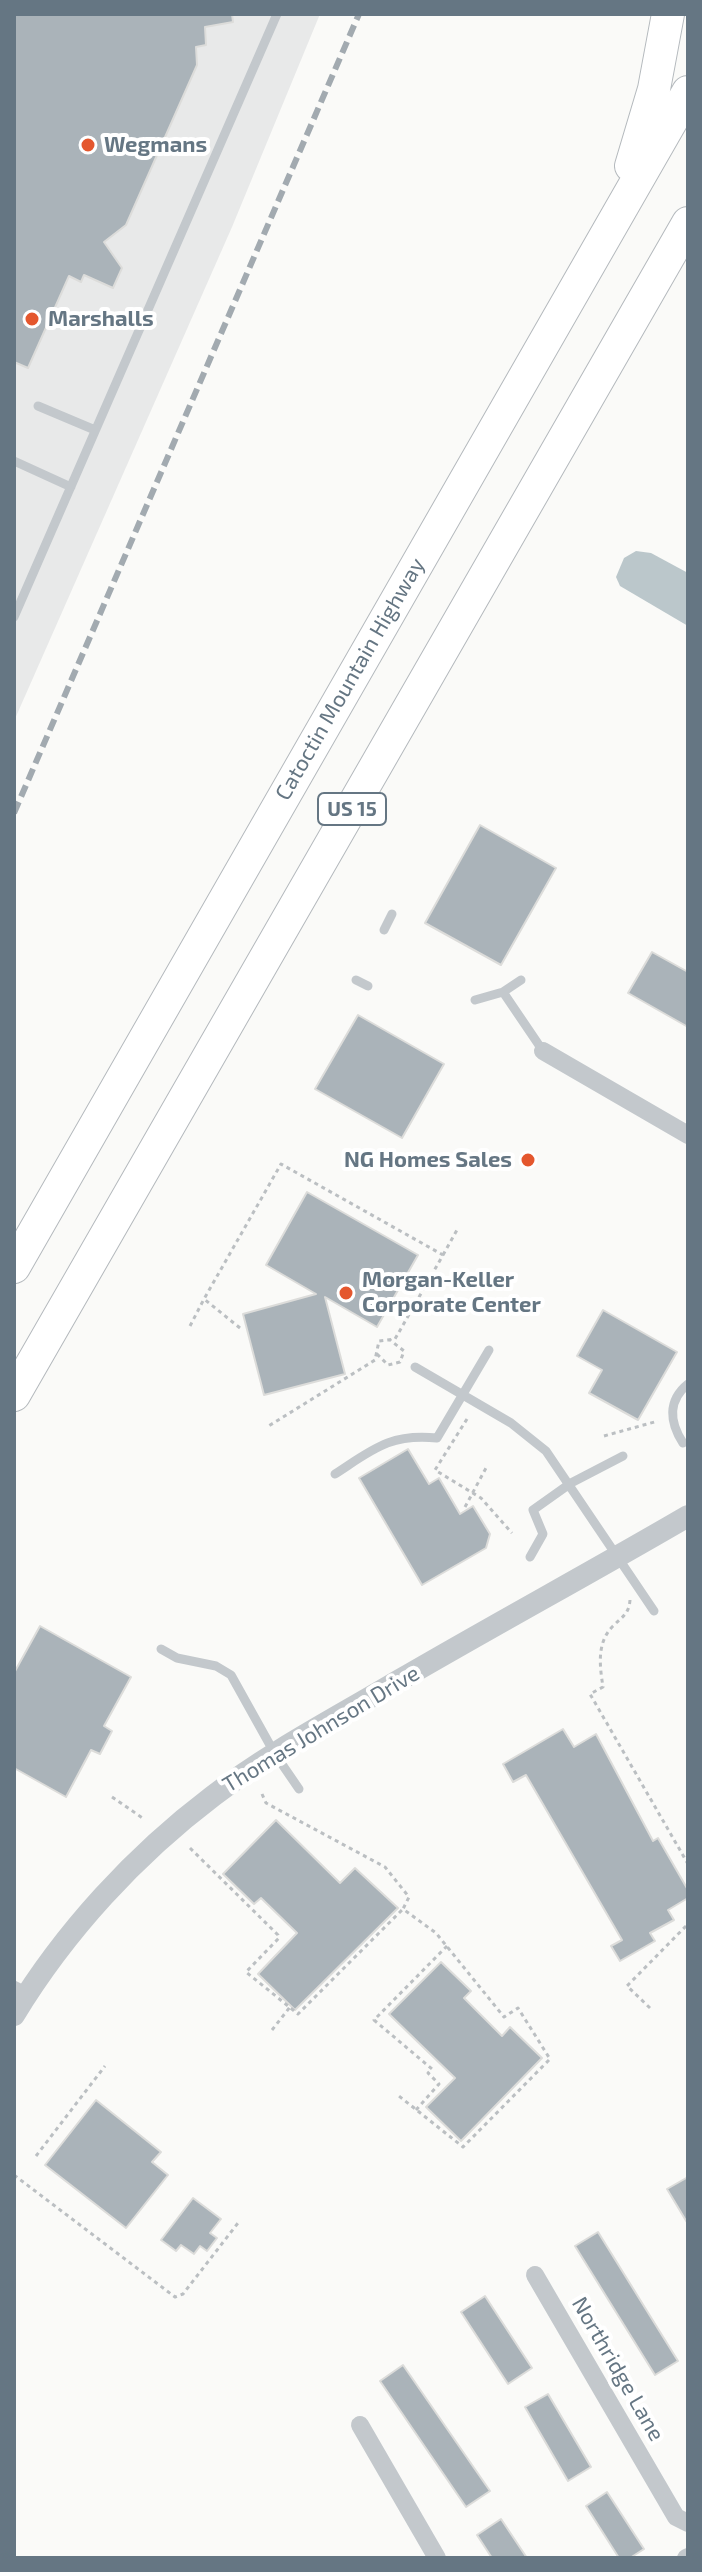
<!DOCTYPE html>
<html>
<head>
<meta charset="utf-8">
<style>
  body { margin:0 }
  #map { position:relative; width:702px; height:2572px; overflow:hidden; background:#fafaf8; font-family:"Exo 2",sans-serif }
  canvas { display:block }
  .frame { position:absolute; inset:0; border:16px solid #657683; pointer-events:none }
</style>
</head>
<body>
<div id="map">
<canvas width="702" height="2572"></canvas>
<div class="frame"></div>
</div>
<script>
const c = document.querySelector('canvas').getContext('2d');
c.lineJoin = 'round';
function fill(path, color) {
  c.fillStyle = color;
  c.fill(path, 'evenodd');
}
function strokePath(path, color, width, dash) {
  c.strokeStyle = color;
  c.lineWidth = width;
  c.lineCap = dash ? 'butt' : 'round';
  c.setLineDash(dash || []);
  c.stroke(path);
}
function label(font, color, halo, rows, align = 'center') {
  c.font = font + ' "Exo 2",sans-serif';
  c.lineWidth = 8;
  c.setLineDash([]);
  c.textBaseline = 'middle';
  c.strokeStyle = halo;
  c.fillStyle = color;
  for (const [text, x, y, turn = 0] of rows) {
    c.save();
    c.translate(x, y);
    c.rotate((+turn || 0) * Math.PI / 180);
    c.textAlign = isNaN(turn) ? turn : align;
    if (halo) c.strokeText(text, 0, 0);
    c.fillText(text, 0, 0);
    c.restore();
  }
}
fill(new Path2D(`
  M14,14H320L232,227L14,721Z`), '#e8e9e9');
fill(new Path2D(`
  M636,551L651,553L688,573V626L620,586L616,577L624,558Z`), '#bbc7cb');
const building = new Path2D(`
  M14,14H232L233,22L205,27L206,45L196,47L197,65L126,225L104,242L122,268L113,288L84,275L81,282L69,276L28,368L14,362Z
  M480,825L556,868L501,965L425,923Z
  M652,952L688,972V1027L628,993Z
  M358,1015L444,1064L402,1138L315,1089Z
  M307,1192L418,1255L377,1327L325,1297L345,1374L264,1395L243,1314L316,1294L266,1265Z
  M603,1310L677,1352L638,1420L589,1393L602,1370L577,1356Z
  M408,1449L429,1484L439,1478L460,1514L473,1506L490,1534L486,1548L422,1585L359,1478Z
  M40,1626L131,1677L104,1726L112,1731L100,1754L91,1750L66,1797L14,1768V1673Z
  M563,1729L574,1747L596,1734L653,1841L658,1838L688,1890V1898L668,1910L674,1920L650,1933L655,1941L620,1961L611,1946L622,1940L526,1775L513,1782L503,1764Z
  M276,1820L340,1883L355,1868L398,1908L295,2010L258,1974L297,1933L261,1898L254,1904L223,1874Z
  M441,1962L471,1991L464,1998L502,2036L510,2027L542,2058L461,2141L426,2107L455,2078L389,2014Z
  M96,2100L161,2152L152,2162L168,2175L126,2228L45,2165Z
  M688,2177V2224L667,2189Z
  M193,2198L221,2219L210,2233L217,2238L207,2251L200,2246L194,2254L181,2245L176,2251L161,2240Z
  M598,2232L678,2361L655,2375L575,2246Z
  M485,2296L532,2368L508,2384L461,2312Z
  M403,2365L490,2491L466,2507L380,2381Z
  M548,2394L591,2467L568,2481L525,2407Z
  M607,2492L644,2549L630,2558H619L586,2506Z
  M501,2519L527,2558H492L477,2535Z`);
fill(building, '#aab3b9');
strokePath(building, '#dcdcda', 2);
const motorway = new Path2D(`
  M631,166L654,89L668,14
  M14,1267L688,92
  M14,1395L688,223`);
strokePath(motorway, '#b4b9bd', 34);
strokePath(new Path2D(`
  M443,1255L457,1230
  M190,1326L204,1299
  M240,1328L204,1299L281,1164L443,1255L395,1339L379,1341L375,1360L267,1427
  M377,1354L388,1365L400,1362L404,1351L390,1340
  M467,1419L435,1470L481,1498L512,1533
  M604,1436L658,1421
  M465,1507L486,1468
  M630,1600C629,1614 622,1617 613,1626C596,1643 600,1667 603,1687L590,1694L688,1864
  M262,1794L266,1803L385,1867L409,1897L403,1909L436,1933L504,2017L518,2008L550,2059L463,2147L399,2096
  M112,1797L144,1819
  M190,1848L278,1935L279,1938L246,1972L298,2014L403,1909
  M650,2008L627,1986L688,1924
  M272,2030L290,2007
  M416,2110L439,2084L428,2073L432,2069L374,2020L447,1946
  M36,2156L105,2066
  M14,2175L175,2297L183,2294L238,2223`), '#bbbfc2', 3, [4, 4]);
strokePath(new Path2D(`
  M38,406L95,430
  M14,461L71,487
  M14,617L277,14
  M384,930L392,914
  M356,980L368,986
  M503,992L543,1051
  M475,1000L503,992L521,980
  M415,1367L511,1423L546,1451L654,1611
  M683,1443C670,1423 667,1401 688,1384
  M335,1474C372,1450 390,1433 437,1438L489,1350
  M530,1557L543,1534L533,1510L571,1483L623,1456
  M161,1649L177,1658L216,1666L231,1675L275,1754L299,1789
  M14,1985L28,1992`), '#c3c8cc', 9);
strokePath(new Path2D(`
  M543,1051L688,1135
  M535,2275L676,2517L688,2523
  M360,2425L437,2558
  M686,2558L688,2557`), '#c3c8cc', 18);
strokePath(new Path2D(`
  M14,2015C65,1931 135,1855 213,1796C270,1752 336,1718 398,1681C494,1625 592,1572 688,1516`), '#c3c8cc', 22);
strokePath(motorway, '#fff', 32);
strokePath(new Path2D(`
  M14,813L359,14`), '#a2aab0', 6, [12, 6]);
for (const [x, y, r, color] of [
  [88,145,8,"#e4572e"],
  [32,319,8,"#e4572e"],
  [528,1160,8,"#e4572e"],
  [346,1293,8,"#e4572e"]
]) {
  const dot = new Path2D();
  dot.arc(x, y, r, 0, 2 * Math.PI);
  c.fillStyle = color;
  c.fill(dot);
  strokePath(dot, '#fff', 3);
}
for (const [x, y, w] of [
  [352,809,68]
]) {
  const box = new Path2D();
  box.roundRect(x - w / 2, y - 16, w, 32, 6);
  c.fillStyle = '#fff';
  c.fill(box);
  strokePath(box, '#657683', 2);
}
label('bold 20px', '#657683', null, [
  ["US 15",352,809]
]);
label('bold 22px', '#657683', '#fff', [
  ["Wegmans",104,145],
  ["Marshalls",48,319],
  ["NG Homes Sales",512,1160,"right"],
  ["Morgan-Keller",362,1280],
  ["Corporate Center",362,1305]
], 'left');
label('22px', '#657683', '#fff', [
  ["Catoctin Mountain Highway",350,679,-60],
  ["Thomas Johnson Drive",321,1729,-31],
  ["Northridge Lane",618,2369,60]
]);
</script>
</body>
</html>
